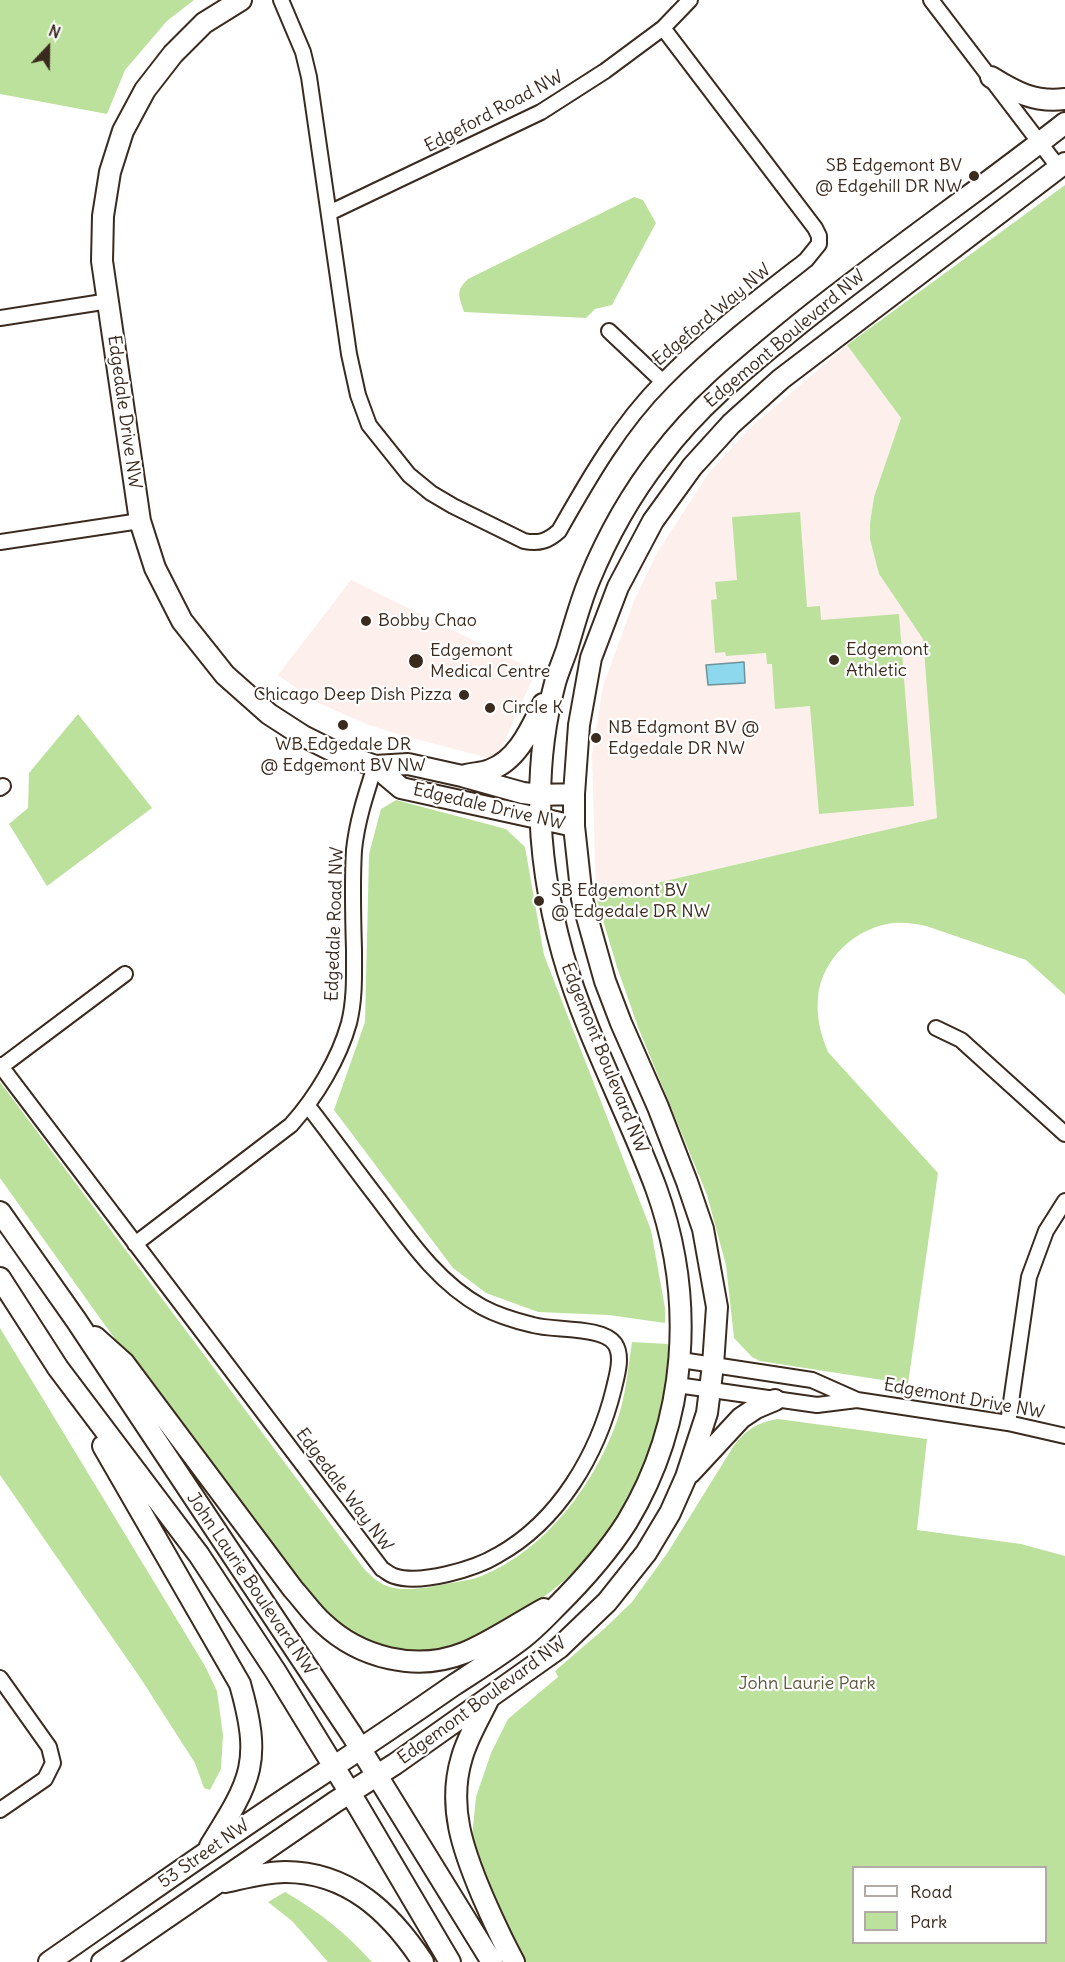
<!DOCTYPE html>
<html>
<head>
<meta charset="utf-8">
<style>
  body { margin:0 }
  #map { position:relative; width:1065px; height:1962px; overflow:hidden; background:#fff; font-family:Delius,sans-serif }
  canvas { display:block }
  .legend { position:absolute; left:852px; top:1866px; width:195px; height:78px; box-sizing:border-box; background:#fff; border:2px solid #b1aaa5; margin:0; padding:8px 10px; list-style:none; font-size:18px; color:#3b2a1e }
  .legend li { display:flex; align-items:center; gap:12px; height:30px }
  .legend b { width:30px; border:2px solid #b1aaa5 }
  .north { position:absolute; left:18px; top:18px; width:60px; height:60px; -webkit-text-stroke:4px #fff; paint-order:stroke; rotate:22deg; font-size:16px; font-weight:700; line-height:24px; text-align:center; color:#3b2a1e }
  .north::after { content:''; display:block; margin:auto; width:21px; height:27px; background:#3b2a1e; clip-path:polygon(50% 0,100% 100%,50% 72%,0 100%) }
</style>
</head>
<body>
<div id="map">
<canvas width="1065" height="1962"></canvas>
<ul class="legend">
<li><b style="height:8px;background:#fff"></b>Road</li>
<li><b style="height:16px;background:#bce19c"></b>Park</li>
</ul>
<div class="north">N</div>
</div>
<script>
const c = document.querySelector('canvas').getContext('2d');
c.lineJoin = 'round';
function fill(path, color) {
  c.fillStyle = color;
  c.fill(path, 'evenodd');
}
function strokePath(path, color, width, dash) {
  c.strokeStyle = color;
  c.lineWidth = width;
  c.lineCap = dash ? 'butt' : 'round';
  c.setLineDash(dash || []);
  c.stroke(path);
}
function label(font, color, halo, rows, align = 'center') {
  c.font = font + ' Delius,sans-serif';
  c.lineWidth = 4.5;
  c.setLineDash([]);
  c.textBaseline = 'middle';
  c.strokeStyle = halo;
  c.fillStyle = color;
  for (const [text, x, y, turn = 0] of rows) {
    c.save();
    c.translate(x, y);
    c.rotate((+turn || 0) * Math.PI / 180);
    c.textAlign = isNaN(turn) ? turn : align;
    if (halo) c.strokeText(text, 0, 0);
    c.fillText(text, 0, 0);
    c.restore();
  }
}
fill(new Path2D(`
  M847,345L901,418L874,497L870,523L879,574L923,639L937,818L596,897L592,755L603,686L634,601L657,553L708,474L750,428Z
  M351,580L536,671L496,760L401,735L369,725L314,701L278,675Z`), '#fdefeb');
fill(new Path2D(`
  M0,0H194L167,21L125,70L107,114L0,94Z
  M1065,185V995L1026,960L926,926C916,924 905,922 894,923C856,927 821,959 818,998C816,1017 821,1035 828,1052L938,1173L908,1384L760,1361L752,1357L734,1338L726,1265L707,1195L638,1027L617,967L596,897L937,818L923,639L879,574L870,539V523L874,497L901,418L847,345Z
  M634,197L643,200L656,223L612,305L595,309L586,318L464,312C459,296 455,291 468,279Z
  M800,512L807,607L820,606L821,620L899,614L914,806L819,814L810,706L775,709L772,664H767L766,653L726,656L725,652L715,653L711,600L717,599L715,582L737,580L732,517Z
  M78,714L152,808L47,886L9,824L28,808L29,773Z
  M396,800L506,829L525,847L544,955L651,1230L665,1308V1323L609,1315L538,1312L486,1293L453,1268L334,1110L365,1022L369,854L381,809Z
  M0,1082L365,1570C370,1574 374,1579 379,1582C396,1594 426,1588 446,1584C455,1582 464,1581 473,1579C542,1556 595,1485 618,1418C626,1394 628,1367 632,1342L668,1344C670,1427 627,1520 568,1577C550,1594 530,1607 509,1619C469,1643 426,1658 379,1647C359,1642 341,1627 324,1615L107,1328L0,1178Z
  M0,1328L205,1666L217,1691L223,1735L221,1769L210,1790L204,1788L195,1763L141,1679L0,1475Z
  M778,1419L927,1439L917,1530L1021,1544L1065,1556V1962H526L492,1895L472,1837L476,1797L491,1753L508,1719L558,1677L555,1671L605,1628L632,1602L668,1552L733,1447C747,1429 756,1423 778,1419ZM854,1868H1046V1942H854Z
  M285,1892C318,1911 346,1933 372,1962H328L292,1921L268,1902Z`), '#bce19c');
const water = new Path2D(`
  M744,662L745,683L708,685L706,665Z`);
fill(water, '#8dd8ed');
strokePath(water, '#6c929a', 1.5);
const street = new Path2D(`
  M281,0L303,52L309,77L349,354L358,395L369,425L409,475L431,493L453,506L524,541C539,544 548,541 559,531C589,478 620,424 663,381C707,336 757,298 806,260L819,244V236L815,228L663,28
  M931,0L1059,168
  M329,213L541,112L605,71L663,28L690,0
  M0,318L109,301
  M609,331L662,381
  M0,542L140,521
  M0,788L3,786
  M936,1028L961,1040L1065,1134
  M0,1065L382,1569C386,1571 390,1575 394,1576C420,1585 475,1569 498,1555C559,1521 598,1454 614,1388C617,1375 623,1356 615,1344C603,1326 553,1331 533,1325C516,1321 497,1315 482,1307C437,1282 409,1240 379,1200C355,1169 332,1137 308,1106
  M1,1067L125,974
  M135,1244L291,1125C316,1097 339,1059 349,1023C355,999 354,974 354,950C353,917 352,883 354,850C357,821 366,794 375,766
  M681,1360L812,1380L857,1400
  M677,1385L817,1405L857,1400L1008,1423L1065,1436
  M1008,1423L1029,1277L1046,1231L1065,1201
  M0,1678L49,1747L53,1763L45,1779L0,1810`);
const secondary = new Path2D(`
  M241,0L204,23L173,54L145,90L123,131L110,172L103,216L102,261L140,521L155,568L182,621L225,675L269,714L303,736L331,750L375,766L401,788L574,826
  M991,77C1015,92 1035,103 1065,99
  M375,766L408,764L462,776L523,793L539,795L574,794
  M466,775C474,773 483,773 490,770C518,760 531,728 543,704
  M0,1212L76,1320L352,1735L492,1962
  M0,1278L58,1368L199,1555L276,1672L358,1806L450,1962
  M95,1337L124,1363L293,1589C303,1600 312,1613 323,1623C360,1658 416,1672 464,1653C489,1643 520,1622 544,1609
  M103,1446L240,1684C262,1762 252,1779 210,1846
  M690,1473L741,1418L756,1408L775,1400
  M489,1698C480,1717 468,1736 462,1757C447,1806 463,1850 482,1895C492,1918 502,1940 514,1962
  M225,1882C244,1878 265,1872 285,1872C348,1872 390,1912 423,1962
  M49,1962C137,1901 225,1838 315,1779C362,1748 408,1717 454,1685C477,1670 501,1655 523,1638C536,1628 547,1616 558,1605C583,1580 608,1552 627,1522C688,1421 696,1299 656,1188C627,1110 586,1036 563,955C538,866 531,773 555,683C558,672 563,661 567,649C574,626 580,603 589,581C607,537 631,494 660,457C699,405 748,366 798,325C885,255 977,192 1065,123
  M102,1962L335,1802L395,1764L559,1648L607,1602L646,1553L670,1513L686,1477L707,1413L713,1365L717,1307L703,1229L687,1182L658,1107L621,1023L605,981L582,899L574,826V794L579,725L591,658L618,587L653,521L692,467L731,424L781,379L1065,163`);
strokePath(street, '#3b2a1e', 18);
strokePath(secondary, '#3b2a1e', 24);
strokePath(street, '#fff', 14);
strokePath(secondary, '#fff', 20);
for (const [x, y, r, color] of [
  [974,176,6,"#3b2a1e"],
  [366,621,6,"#3b2a1e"],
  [834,660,6,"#3b2a1e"],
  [416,661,8,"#3b2a1e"],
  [464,695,6,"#3b2a1e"],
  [490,708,6,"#3b2a1e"],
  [343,725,6,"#3b2a1e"],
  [596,738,6,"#3b2a1e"],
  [539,901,6,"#3b2a1e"]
]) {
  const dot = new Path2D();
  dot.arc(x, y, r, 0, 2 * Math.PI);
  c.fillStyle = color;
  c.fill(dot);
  strokePath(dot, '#fff', 2);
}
label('18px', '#3b2a1e', '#fff', [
  ["Edgeford Road NW",494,112,-28],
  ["Edgeford Way NW",712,315,-40],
  ["Edgemont Boulevard NW",785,339,-40],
  ["Edgedale Drive NW",124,412,82],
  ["Edgedale Drive NW",489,807,13],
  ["Edgedale Road NW",335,924,-88],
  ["Edgemont Boulevard NW",604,1058,68],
  ["Edgemont Drive NW",964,1399,10],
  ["Edgedale Way NW",344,1490,53],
  ["John Laurie Boulevard NW",251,1584,56],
  ["Edgemont Boulevard NW",482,1701,-36],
  ["53 Street NW",204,1854,-35]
]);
label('18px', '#3b2a1e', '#fff', [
  ["SB Edgemont BV",962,166,"right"],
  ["@ Edgehill DR NW",962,187,"right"],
  ["Bobby Chao",378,621],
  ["Edgemont",846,650],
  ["Athletic",846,671],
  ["Edgemont",430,651],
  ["Medical Centre",430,672],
  ["Chicago Deep Dish Pizza",452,695,"right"],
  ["Circle K",502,708],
  ["NB Edgmont BV @",608,728],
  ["Edgedale DR NW",608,749],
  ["WB Edgedale DR",343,745,"center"],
  ["@ Edgemont BV NW",343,766,"center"],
  ["SB Edgemont BV",551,891],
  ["@ Edgedale DR NW",551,912]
], 'left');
label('18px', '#5b583e', '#fff', [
  ["John Laurie Park",807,1684]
]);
</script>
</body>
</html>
